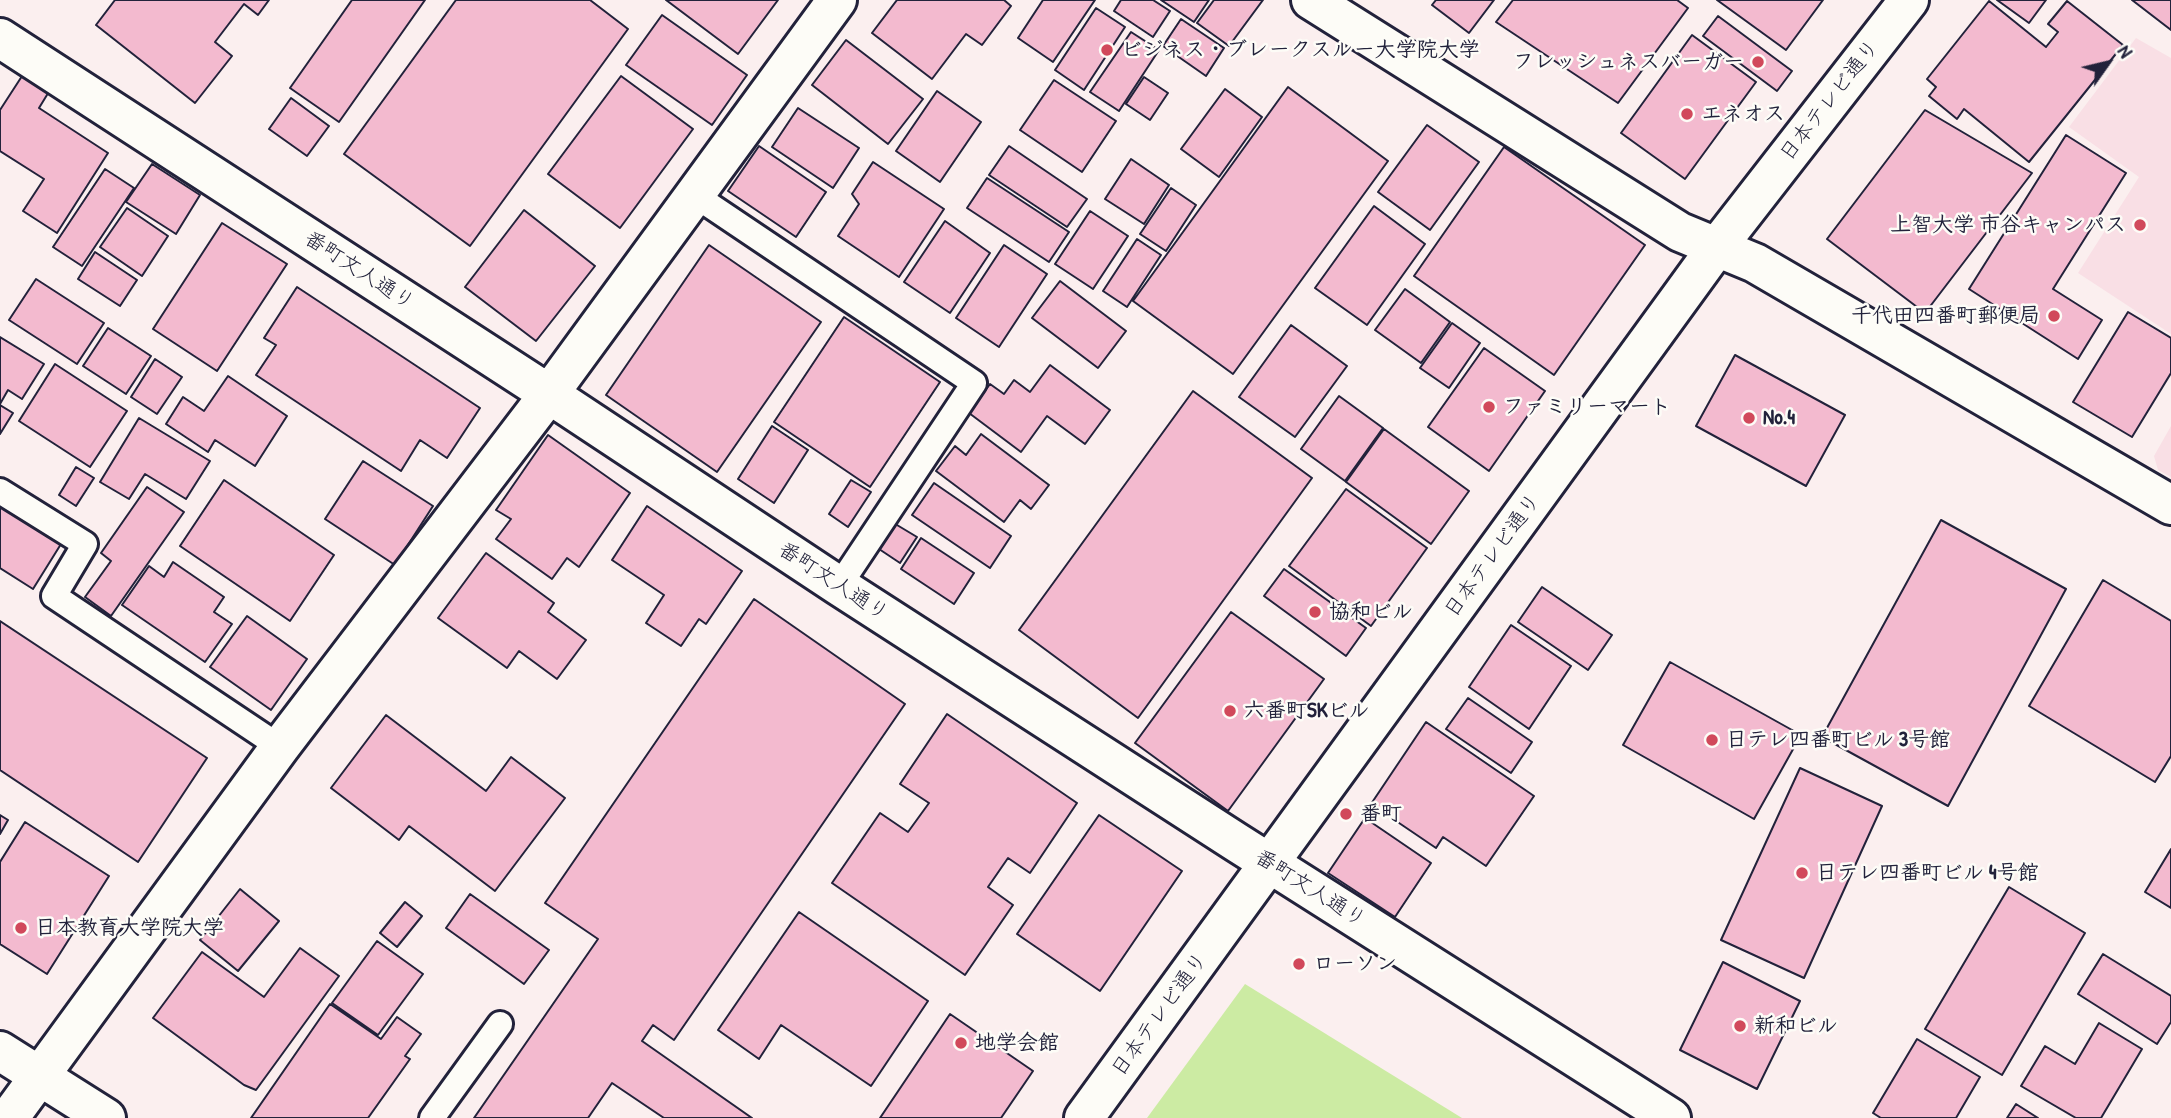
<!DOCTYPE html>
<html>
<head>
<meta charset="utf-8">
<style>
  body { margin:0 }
  #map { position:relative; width:2171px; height:1118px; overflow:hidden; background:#fbefef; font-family:"Patrick Hand",sans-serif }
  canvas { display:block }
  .north { position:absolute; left:2073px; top:28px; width:70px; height:70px; -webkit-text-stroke:5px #fdfcf7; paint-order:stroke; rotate:56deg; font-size:19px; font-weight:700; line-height:28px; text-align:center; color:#22223b }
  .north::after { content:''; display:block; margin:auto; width:24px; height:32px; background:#22223b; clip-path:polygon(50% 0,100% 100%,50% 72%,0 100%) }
</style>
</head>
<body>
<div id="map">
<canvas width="2171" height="1118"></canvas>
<div class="north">N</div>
</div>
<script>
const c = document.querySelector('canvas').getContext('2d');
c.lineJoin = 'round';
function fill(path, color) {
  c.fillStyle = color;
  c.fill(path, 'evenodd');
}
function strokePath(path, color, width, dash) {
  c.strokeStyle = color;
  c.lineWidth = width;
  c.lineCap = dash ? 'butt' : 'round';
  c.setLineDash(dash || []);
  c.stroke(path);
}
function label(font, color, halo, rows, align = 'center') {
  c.font = font + ' "Patrick Hand","Klee One",sans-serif';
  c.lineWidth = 5;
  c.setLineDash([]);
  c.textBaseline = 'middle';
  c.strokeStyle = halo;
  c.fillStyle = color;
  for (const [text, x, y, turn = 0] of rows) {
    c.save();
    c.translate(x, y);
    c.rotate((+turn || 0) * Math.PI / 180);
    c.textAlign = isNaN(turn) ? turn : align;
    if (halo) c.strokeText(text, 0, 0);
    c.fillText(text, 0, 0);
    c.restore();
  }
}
fill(new Path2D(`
  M2136,38L2171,58V334L2078,273L2139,177L2069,127Z
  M2171,426V477L2158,470L2154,456Z`), '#f9dfe5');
fill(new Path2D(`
  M1245,984L1462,1118H1147Z`), '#cceba3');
const building = new Path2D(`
  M115,0H269L258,15L244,4L215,42L232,56L195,103L96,25Z
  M352,0H425L339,122L290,88Z
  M456,0H590L628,29L470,246L344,154Z
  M666,0H778L738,54Z
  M897,0H1004L1011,6L982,45L966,34L932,79L872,33Z
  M1043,0H1095L1053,62L1018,38Z
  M1121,0H1153L1170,11L1153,37L1114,11Z
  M1161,0H1209L1194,22Z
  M1214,0H1263L1229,46L1197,23Z
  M1436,0H1494L1469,33L1432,5Z
  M1513,0H1677L1688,8L1618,103L1496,22Z
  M1717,0H1823L1786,50Z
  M1997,0H2046L2029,23Z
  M2132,0H2171V30Z
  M1989,1L2046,47L2058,32L2048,24L2067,1L2123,45L2029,162L1964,109L1957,119L1929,96L1936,87L1927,79Z
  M1096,8L1125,27L1084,90L1055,70Z
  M662,15L747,75L712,125L626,65Z
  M1718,16L1792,71L1777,91L1703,36Z
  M1181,19L1224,48L1206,76L1163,46Z
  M1131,32L1159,50L1119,111L1090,92Z
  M1692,35L1756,82L1685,179L1621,133Z
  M846,40L923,99L888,144L812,85Z
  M24,73L50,90L39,108L108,153L57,233L23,211L44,179L0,151V110Z
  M621,76L693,129L620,228L548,174Z
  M1144,77L1168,93L1150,120L1126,104Z
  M1054,80L1116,121L1082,172L1020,130Z
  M1288,87L1388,161L1233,374L1133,301Z
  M1225,89L1262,117L1219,177L1181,149Z
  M937,91L981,122L940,182L896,151Z
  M291,98L329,126L307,156L269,129Z
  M798,108L859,148L833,188L772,147Z
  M1925,110L2032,173L1925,313L1827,239Z
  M1427,125L1479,162L1430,230L1378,192Z
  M2066,135L2126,173L2053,289L2102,320L2078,359L1969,289Z
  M759,146L826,192L796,237L728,191Z
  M1009,146L1087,199L1067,227L989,175Z
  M1504,147L1645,245L1554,375L1414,276Z
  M1131,159L1169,185L1144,224L1105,199Z
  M873,162L944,209L899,277L838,236L859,204L852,194Z
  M152,164L200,195L176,234L126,202Z
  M105,169L134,188L82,266L53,247Z
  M987,178L1069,232L1049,262L967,208Z
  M1171,188L1196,205L1166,251L1140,234Z
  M1374,206L1425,244L1367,325L1315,288Z
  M127,208L168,236L142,276L100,247Z
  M524,210L595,266L536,341L465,287Z
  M1090,211L1128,236L1093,289L1055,264Z
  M945,221L990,253L950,313L904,282Z
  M222,223L287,264L217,371L153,329Z
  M1137,239L1161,255L1127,307L1103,291Z
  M709,245L821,322L717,472L606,395Z
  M1004,245L1047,274L999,347L956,318Z
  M95,252L137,280L120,306L78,279Z
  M36,279L104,323L77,364L9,320Z
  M1060,281L1126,331L1098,368L1032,318Z
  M297,287L480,408L447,458L420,440L401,471L256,375L276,345L264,338Z
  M1405,289L1450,322L1421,363L1375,330Z
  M2128,312L2171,338V373L2132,437L2073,402Z
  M844,317L940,382L870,487L774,422Z
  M1452,323L1480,343L1449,388L1420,368Z
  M1291,325L1347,366L1295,437L1239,397Z
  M108,328L151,356L126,394L83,366Z
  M0,337L44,364L22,399L8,390L0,404Z
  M1484,348L1545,391L1489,471L1428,427Z
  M1735,355L1845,415L1806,486L1696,426Z
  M155,359L182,377L157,414L131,397Z
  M55,364L127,411L90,467L19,421Z
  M1050,365L1110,410L1085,444L1047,416L1021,452L969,413L990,384L1004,394L1014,380L1030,392Z
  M228,376L287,416L255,466L215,440L208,452L166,424L183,397L204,411Z
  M1193,391L1312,478L1138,718L1019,630Z
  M1339,396L1383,428L1345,481L1301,449Z
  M0,405L13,413L0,434Z
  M139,418L210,461L186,499L145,474L129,499L100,482Z
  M772,426L808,450L774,503L738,479Z
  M1384,429L1469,491L1431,544L1346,482Z
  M981,434L1049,485L1031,509L1020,500L1004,522L936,471L955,446L966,455Z
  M548,435L630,493L579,567L567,558L552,579L496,539L511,519L496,510Z
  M363,461L433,506L395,565L325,519Z
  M76,467L94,478L76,506L59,495Z
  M224,480L334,555L290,621L180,546Z
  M851,480L871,492L848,527L829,514Z
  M934,483L1011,536L990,568L912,515Z
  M147,487L184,512L111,616L85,597L111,561L101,553Z
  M1346,489L1427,548L1371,626L1289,566Z
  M0,506L61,544L33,589L0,568Z
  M647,506L742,571L706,624L699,619L681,646L646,623L664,595L612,560Z
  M1941,520L2066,589L1948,806L1822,737Z
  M892,522L917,537L900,563L876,547Z
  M921,538L974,573L954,604L901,569Z
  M486,553L554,603L548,612L586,640L557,679L519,651L507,668L438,618Z
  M173,562L224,597L214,612L232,624L205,662L122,605L149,566L164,577Z
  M1284,569L1366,628L1346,656L1264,596Z
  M2103,580L2171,621V756L2155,782L2029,706Z
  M1542,587L1612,635L1588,670L1518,622Z
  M754,599L905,704L674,1040L653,1025L642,1041L752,1118H664L612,1083L588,1118H474L598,939L545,903Z
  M1231,612L1324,679L1228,811L1135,743Z
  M247,616L307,659L271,710L210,667Z
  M0,621L207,758L138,862L0,770Z
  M1511,625L1571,666L1529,729L1469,687Z
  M1670,662L1801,735L1754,819L1623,745Z
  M1468,698L1532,742L1511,773L1446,729Z
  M947,714L1077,803L1030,873L1008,858L988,887L1013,905L965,975L832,883L880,813L908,832L929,803L900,784Z
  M386,715L486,791L511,757L565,798L495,891L409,826L399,840L331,788Z
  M1426,722L1534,796L1486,866L1443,837L1436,848L1371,804Z
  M1800,768L1882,806L1804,978L1721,940Z
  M0,815L8,820L0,834Z
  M1099,815L1182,871L1100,991L1017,934Z
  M1365,818L1431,863L1395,917L1328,873Z
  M25,822L109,876L47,974L0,944V862Z
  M2171,849V908L2145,892Z
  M2009,887L2085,933L2002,1075L1925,1029Z
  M240,889L279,921L238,971L200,940Z
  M470,894L549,950L524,984L446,928Z
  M405,902L422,916L397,947L380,933Z
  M799,912L928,1001L871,1086L781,1025L759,1059L718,1030Z
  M377,941L423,974L378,1035L332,1003Z
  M300,948L339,976L256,1090L244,1085L153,1018L202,952L264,997Z
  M2103,954L2171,996V1022L2157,1044L2078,994Z
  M1723,962L1800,1001L1757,1089L1680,1050Z
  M330,1004L381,1039L397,1017L421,1034L405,1056L410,1059L368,1118H251Z
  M950,1014L1033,1071L1001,1118H880Z
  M2099,1023L2142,1049L2101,1118H2076L2021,1086L2045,1046L2075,1064Z
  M1917,1039L1980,1077L1956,1118H1881L1873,1113Z
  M2016,1104L2038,1118H2007Z`);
fill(building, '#f3bacf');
strokePath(building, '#22223b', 2);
const lane = new Path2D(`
  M693,194L974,383L839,586
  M0,491L85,544L54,596L280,747
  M432,1118L500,1024`);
const street = new Path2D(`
  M1311,0L1680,232L1755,263L2171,505
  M0,38L549,394L839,586L1236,842L1671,1118
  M0,1051L106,1118
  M9,1118L280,747L549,394L837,0`);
const secondary = new Path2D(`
  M1084,1118L1717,247L1909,0`);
strokePath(lane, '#22223b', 30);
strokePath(street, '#22223b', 44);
strokePath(secondary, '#22223b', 44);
strokePath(lane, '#fdfcf7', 24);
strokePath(street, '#fdfcf7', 38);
strokePath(secondary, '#fdfcf7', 38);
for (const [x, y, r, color] of [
  [1107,50,7,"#d1495b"],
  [1758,62,7,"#d1495b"],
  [1687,114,7,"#d1495b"],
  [2140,225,7,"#d1495b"],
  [2054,316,7,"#d1495b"],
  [1489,407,7,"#d1495b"],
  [1749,418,7,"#d1495b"],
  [1315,612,7,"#d1495b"],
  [1230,711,7,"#d1495b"],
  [1712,740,7,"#d1495b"],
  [1346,814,7,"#d1495b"],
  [1802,873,7,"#d1495b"],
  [21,928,7,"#d1495b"],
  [1299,964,7,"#d1495b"],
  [1740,1026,7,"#d1495b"],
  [961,1043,7,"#d1495b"]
]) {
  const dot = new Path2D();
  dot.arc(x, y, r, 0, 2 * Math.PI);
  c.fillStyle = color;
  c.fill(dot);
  strokePath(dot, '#fdfcf7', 2.5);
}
label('bold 21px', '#22223b', '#fdfcf7', [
  ["ビジネス・ブレークスルー大学院大学",1121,50],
  ["フレッシュネスバーガー",1744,62,"right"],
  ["エネオス",1701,114],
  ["上智大学 市谷キャンパス",2126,225,"right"],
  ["千代田四番町郵便局",2040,316,"right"],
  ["ファミリーマート",1503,407],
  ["No.4",1763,418],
  ["協和ビル",1329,612],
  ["六番町SKビル",1244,711],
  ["日テレ四番町ビル 3号館",1726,740],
  ["番町",1360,814],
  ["日テレ四番町ビル 4号館",1816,873],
  ["日本教育大学院大学",35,928],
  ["ローソン",1313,964],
  ["新和ビル",1754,1026],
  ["地学会館",975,1043]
], 'left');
label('21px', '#22223b', '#fdfcf7', [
  ["日本テレビ通り",1830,101,-52],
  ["番町文人通り",359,271,33],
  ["日本テレビ通り",1493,556,-54],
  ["番町文人通り",833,582,33],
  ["番町文人通り",1310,889,32],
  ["日本テレビ通り",1160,1015,-54]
]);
</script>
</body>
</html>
